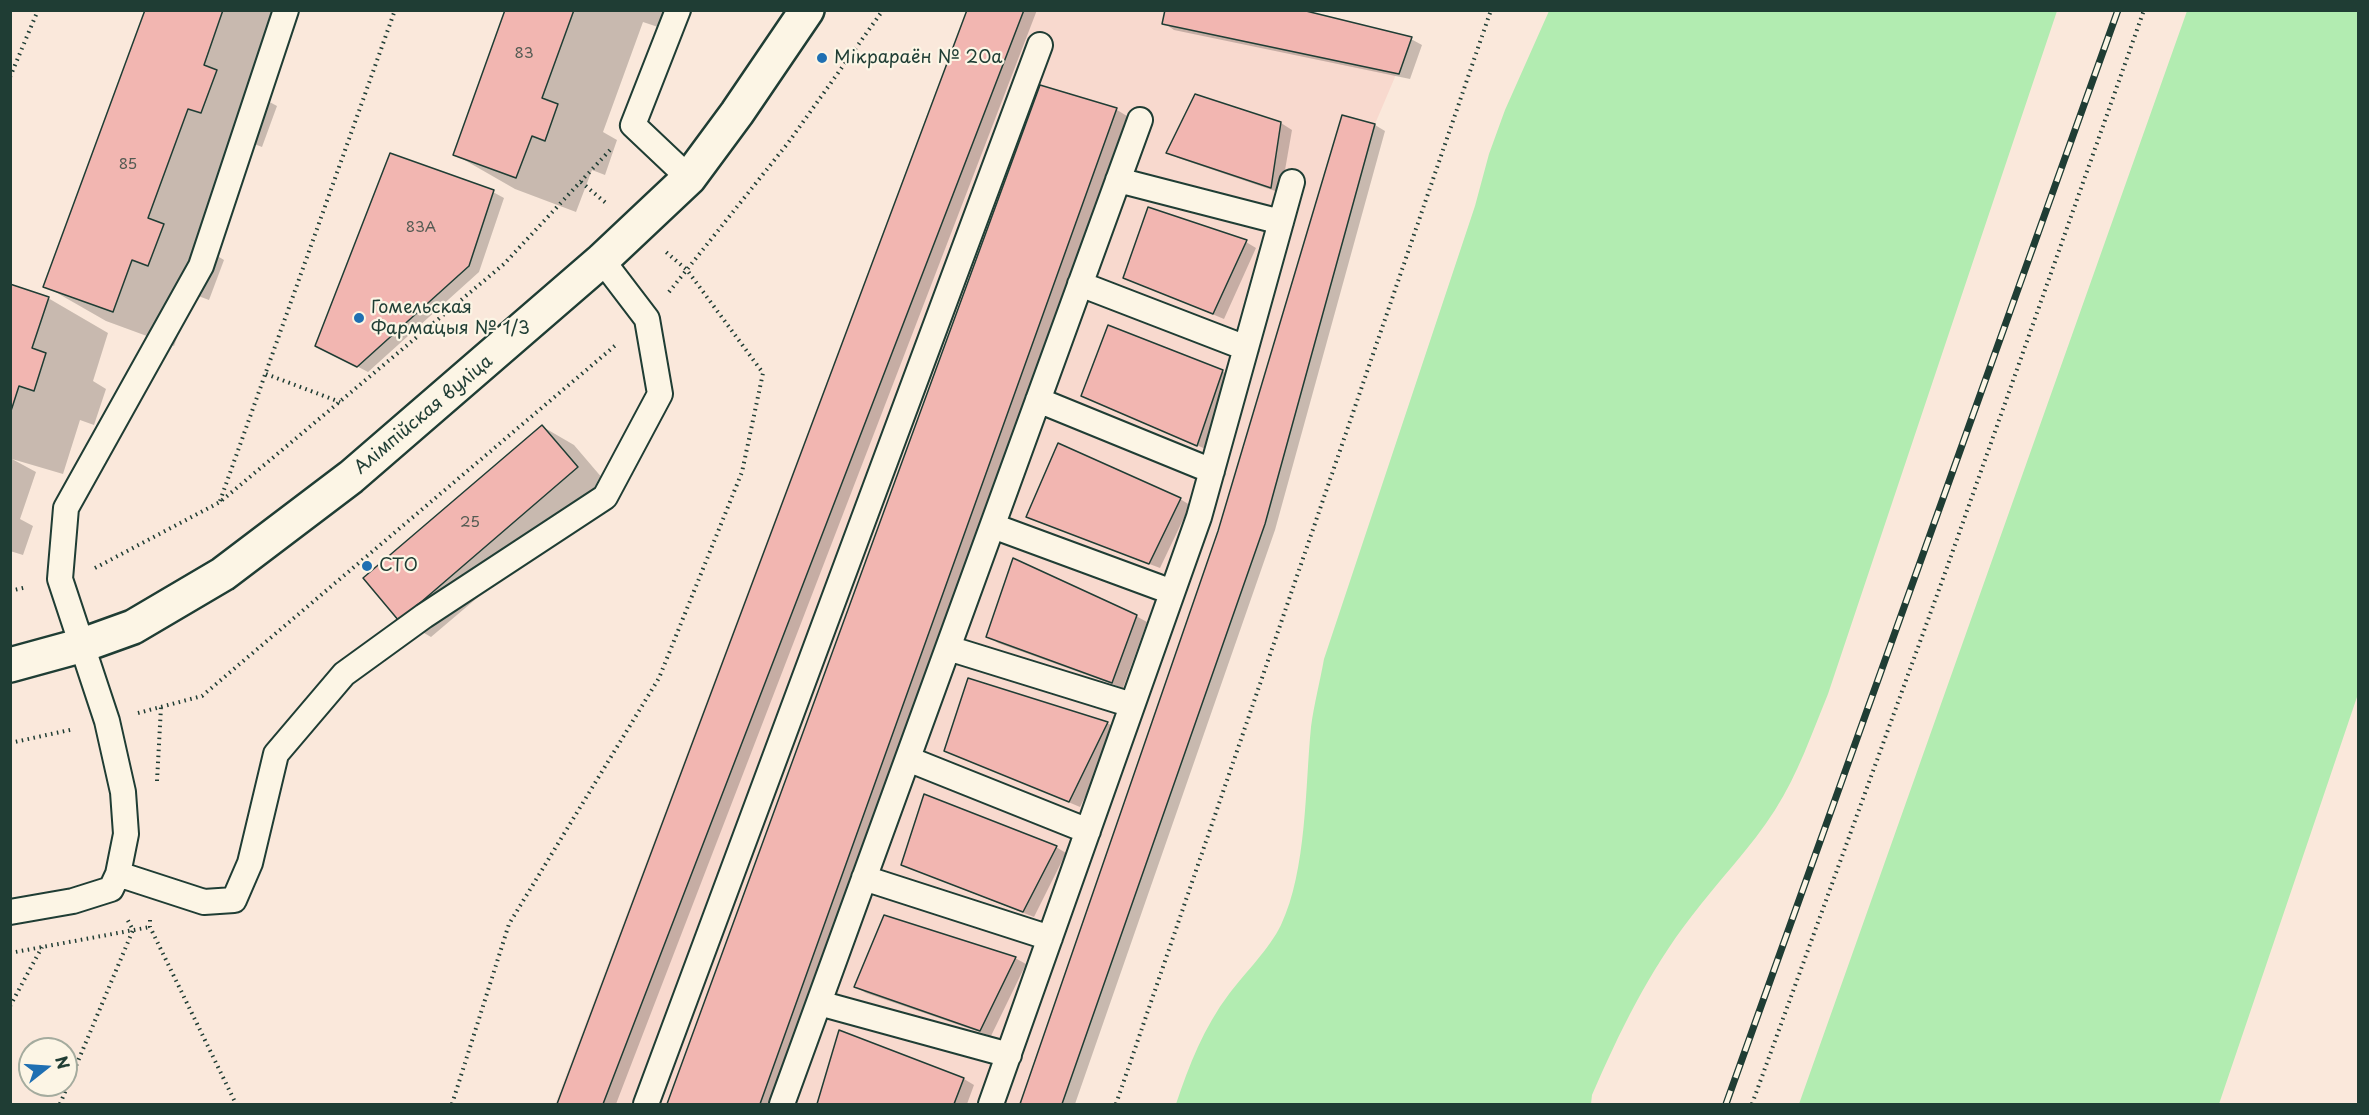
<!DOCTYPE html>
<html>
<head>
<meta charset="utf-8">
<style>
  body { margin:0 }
  #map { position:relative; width:2369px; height:1115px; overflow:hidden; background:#fae8db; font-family:"Playpen Sans",sans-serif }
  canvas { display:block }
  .frame { position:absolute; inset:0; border:12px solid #1f3d34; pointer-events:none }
  .north { position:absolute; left:18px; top:1037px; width:60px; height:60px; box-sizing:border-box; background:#fcf5e5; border:2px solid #a4ab9e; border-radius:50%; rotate:73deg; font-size:16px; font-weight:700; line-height:24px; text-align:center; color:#1f3d34 }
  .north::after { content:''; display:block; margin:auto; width:21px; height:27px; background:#1f6fb2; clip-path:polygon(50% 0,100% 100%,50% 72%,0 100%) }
</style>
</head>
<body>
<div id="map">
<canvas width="2369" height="1115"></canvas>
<div class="frame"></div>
<div class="north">N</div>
</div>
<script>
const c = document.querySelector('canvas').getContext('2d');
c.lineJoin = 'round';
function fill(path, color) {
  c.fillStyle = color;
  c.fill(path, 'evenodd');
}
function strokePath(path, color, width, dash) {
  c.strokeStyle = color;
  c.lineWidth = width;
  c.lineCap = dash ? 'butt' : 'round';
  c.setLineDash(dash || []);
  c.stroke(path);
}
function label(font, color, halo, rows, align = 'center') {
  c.font = font + ' "Playpen Sans",sans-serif';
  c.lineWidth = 4.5;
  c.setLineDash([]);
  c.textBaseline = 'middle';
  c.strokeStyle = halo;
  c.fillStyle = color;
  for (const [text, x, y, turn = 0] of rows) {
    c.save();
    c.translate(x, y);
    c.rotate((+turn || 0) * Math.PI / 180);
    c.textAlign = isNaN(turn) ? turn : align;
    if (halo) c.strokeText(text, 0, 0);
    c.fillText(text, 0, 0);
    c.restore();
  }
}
fill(new Path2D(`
  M966,11H1302L1412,37L1375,124L1265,524L1062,1104H555Z`), '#f8d9ce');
fill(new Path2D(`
  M1549,11H2057L1828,694C1812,733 1798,774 1775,810C1751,848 1718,881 1691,917C1649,971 1619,1033 1592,1095L1591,1104H1176C1189,1065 1204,1027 1229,994C1245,973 1270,948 1281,925C1307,870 1305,787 1311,727C1314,704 1320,682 1324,659L1475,206L1489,154L1505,110Z
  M2187,11H2358V694L2219,1104H1799Z`), '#b2ecb1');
fill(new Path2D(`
  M146,10H296L264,99L277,106L262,147L249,142L209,251L224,260L209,300L193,294L174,346L106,321L45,286Z
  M507,10H664L658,27L643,22L603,132L617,140L605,175L592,170L576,212L515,189L454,154Z
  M968,10H1037L616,1104H559Z
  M1164,23L1411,39L1422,45L1410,79L1174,30Z
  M1041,87L1117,110L1127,116L772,1104H668Z
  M1196,96L1281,123L1292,130L1281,193L1178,158L1168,152Z
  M1375,125L1385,131L1275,530L1075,1104H1021L1220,531Z
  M493,192L504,198L479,272L368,372L328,351Z
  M1246,242L1256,248L1224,319L1125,278Z
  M10,286L48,298L108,333L93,381L106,389L94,425L80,420L63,474L12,459L36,472L20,519L33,526L23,555L10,551Z
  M1222,371L1233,377L1208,450L1083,396Z
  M543,427L574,445L609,486L431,637L400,619Z
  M1180,499L1190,505L1160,568L1039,522L1028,516Z
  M1136,616L1147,622L1123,688L998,643L988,636Z
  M1107,723L1118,729L1080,807L946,750Z
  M1056,847L1066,853L1034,917L914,870L903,864Z
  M1015,958L1026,964L991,1036L866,993L856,987Z
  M840,1032L964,1079L974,1085L967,1104H821L819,1103Z`), '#0003');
const building = new Path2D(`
  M145,10H223L204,65L217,70L201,113L188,109L148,218L164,224L148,266L132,260L113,312L43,287Z
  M505,10H574L542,98L558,104L545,141L532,136L516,178L453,155Z
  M967,10H1024L603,1104H557Z
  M1165,10H1302L1412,37L1399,74L1162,24Z
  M1040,85L1117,108L760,1104H667Z
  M1195,94L1281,122L1271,188L1166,153Z
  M1342,115L1375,124L1265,524L1062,1104H1020L1218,531Z
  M390,153L494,190L469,266L357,367L315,346Z
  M1148,207L1247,240L1213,314L1123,278Z
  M10,284L49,297L32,348L46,353L34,391L19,386L10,414Z
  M1108,325L1223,370L1197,446L1081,396Z
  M542,425L578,467L399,621L363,578Z
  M1058,443L1181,498L1149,564L1026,517Z
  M1013,558L1137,615L1112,683L986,637Z
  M968,678L1108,722L1069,802L944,751Z
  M924,794L1057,846L1023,912L901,865Z
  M884,915L1016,957L980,1031L854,987Z
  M839,1030L964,1078L954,1104H817Z`);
fill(building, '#f2b6b1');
strokePath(building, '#1f3d34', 1.5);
const service = new Path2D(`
  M678,10L633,125L689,178
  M1118,180L1281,222
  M1080,284L1246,348
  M1038,400L1212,471
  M993,526L1172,592
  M948,648L1132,705
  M908,759L1088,831
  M118,874L204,902L234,900L250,863L276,754L344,674L424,616L605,497L660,394L647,319L602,260
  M864,878L1050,938
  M10,912L73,901L111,889L118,874L126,834L123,792L107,721L60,579L66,508L201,266L286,10
  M819,1003L1009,1055
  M646,1104L1040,45
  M782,1104L1140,120
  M991,1104L1199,517L1292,182`);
const tertiary = new Path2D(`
  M10,665L83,645L133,627L223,574L351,477L602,260L689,178L737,113L807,10`);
strokePath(service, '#1f3d34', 28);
strokePath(tertiary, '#1f3d34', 38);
strokePath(new Path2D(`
  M10,77L38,10
  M581,182L607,204
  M669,292L788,143L883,10
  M266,374L340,402
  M220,501L395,10
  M95,568L220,502L504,264L610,150
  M10,591L27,587
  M138,713L202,696L617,344
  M10,743L74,729
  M157,781L161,707
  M150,920V927L236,1104
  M10,953L150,927
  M10,1006L42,947
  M60,1104L133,930L126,917
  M452,1104L509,924L659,678L742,472L763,373L687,270L666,252
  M1116,1104L1491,10
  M1752,1104L1945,573L2144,10`), '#1f3d34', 4, [1.5, 4.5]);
strokePath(service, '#fcf5e5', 24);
strokePath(tertiary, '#fcf5e5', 33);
const rail = new Path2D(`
  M1726,1104L2118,10`);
strokePath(rail, '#1f3d34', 7);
strokePath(rail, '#fcf5e5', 4.5, [14]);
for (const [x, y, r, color] of [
  [822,58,6,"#1f6fb2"],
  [359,318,6,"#1f6fb2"],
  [367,566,6,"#1f6fb2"]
]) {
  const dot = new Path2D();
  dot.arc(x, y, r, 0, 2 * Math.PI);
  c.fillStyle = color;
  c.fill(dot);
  strokePath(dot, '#fcf5e5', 2);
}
label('15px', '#545b53', null, [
  ["83",524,54],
  ["85",128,165],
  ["83А",421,228],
  ["25",470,523]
]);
label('18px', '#1f3d34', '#fcf5e5', [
  ["Мікрараён № 20а",834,58],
  ["Гомельская",371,308],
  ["Фармацыя № 1/3",371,329],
  ["СТО",379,566]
], 'left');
label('18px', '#1f3d34', '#fcf5e5', [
  ["Алімпійская вуліца",424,415,-40]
]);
</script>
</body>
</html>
